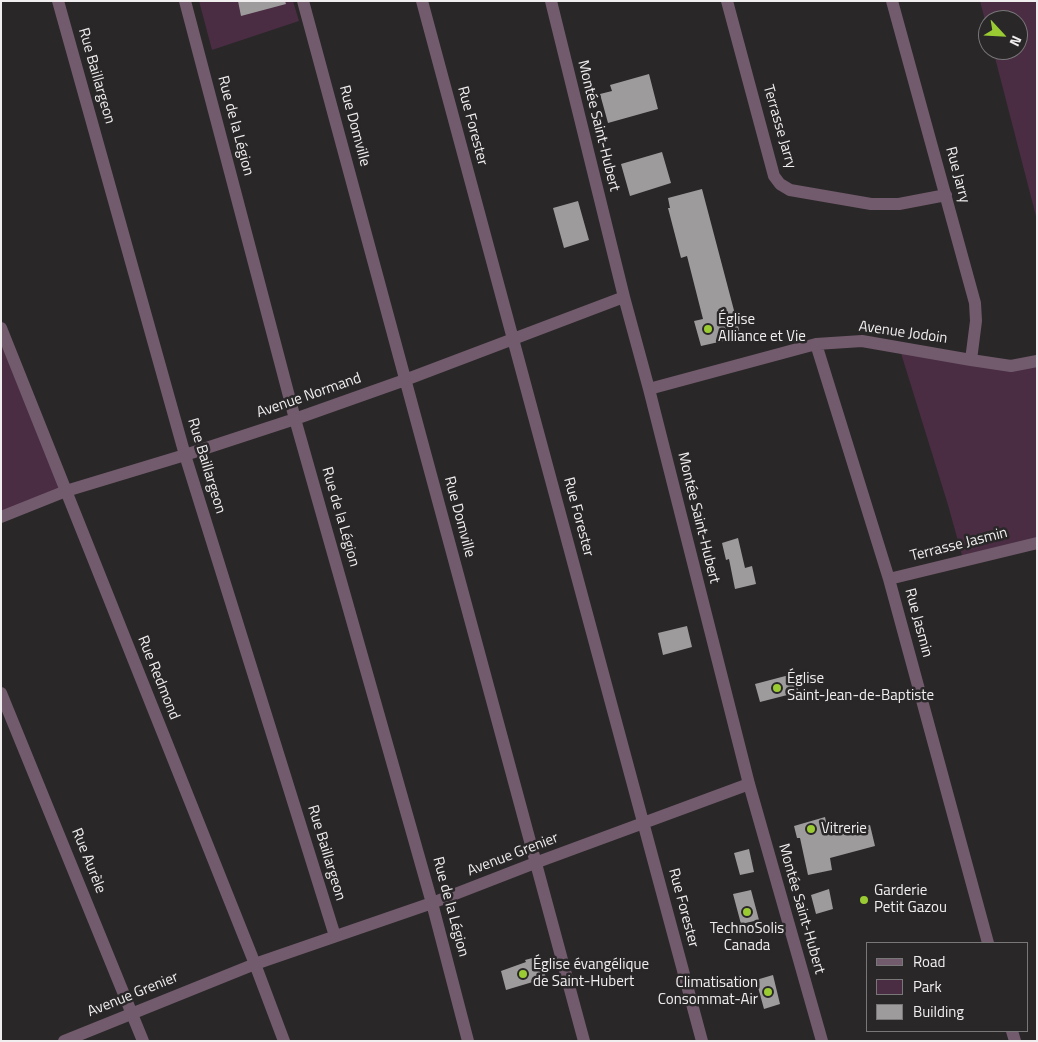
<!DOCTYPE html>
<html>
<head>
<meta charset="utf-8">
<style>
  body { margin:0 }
  #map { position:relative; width:1038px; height:1042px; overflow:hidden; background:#292728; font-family:"Titillium Web",sans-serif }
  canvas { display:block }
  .frame { position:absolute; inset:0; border:2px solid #f0eeef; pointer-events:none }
  .legend { position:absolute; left:866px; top:942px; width:162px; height:90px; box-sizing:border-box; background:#292728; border:1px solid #797778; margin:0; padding:6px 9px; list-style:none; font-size:15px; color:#f0eeef }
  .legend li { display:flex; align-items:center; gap:10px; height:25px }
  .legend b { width:25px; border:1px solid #797778 }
  .north { position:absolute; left:978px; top:10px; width:50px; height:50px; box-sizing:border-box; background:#292728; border:1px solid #797778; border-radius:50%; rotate:115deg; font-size:14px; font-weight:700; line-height:20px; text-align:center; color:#f0eeef }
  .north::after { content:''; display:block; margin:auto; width:18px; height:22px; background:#9bcb33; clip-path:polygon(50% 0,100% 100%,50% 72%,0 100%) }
</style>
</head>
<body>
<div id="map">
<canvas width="1038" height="1042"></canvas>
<div class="frame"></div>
<ul class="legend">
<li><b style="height:6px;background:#725b6c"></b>Road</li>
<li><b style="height:14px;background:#4a2d43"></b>Park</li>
<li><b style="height:14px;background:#9e9b9d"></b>Building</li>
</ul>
<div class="north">N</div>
</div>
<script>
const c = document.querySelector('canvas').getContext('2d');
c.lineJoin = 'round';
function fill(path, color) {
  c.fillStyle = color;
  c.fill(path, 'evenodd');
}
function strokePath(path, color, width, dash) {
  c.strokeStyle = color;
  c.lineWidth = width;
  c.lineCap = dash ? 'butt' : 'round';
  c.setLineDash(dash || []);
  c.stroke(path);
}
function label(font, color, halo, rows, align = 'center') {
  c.font = font + ' "Titillium Web",sans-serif';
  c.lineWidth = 5;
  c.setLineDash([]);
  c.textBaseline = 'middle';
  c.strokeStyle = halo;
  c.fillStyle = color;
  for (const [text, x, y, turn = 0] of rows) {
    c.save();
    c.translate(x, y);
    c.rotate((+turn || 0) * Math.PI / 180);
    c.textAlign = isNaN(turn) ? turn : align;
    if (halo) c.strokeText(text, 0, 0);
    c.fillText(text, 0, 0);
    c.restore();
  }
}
fill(new Path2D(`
  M199,1H293L299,21L212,50Z
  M980,1H1037V220L993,50H1018V20H988V32Z
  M1,319L69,494L1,522Z
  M900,350L1037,366V541L963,559L948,505Z`), '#4a2d43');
fill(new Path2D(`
  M238,1H285L286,4L241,16Z
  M649,74L658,109L608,123L600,94L612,91L610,85Z
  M662,152L671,183L630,196L621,164Z
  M702,189L741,337L701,346L694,321L703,319L687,256L681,258L668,208H670L668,198Z
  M578,201L589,240L564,248L553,208Z
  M738,538L745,568L752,566L756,584L735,589L729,559L726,560L722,543Z
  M687,626L692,647L663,655L658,633Z
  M793,674L799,692L760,702L755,684Z
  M825,817L829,835L870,825L875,846L830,858L832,870L808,875L800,838H797L794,826Z
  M749,849L754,872L740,875L734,853Z
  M829,889L833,909L816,914L811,895Z
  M751,890L759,920L741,924L733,894Z
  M540,956L546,978L506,990L501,971L526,962L525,960Z
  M773,975L780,1004L764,1009L756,980Z`), '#9e9b9d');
strokePath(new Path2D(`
  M58,1L185,455L335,936
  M185,1L295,419L432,903L468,1041
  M303,1L584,1041
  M422,1L702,1041
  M551,1L624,297L649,389L749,784L822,1041
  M727,1L774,176L780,184L790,190L871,204H899L946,195
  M892,1L975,303L976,321L971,360
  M1,328L255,964L284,1041
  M816,344L889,579L988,943
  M649,389L816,344L862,341L971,360L1011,366L1037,361
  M1,517L66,491L185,455L295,419L405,380L624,297
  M889,579L1037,543
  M1,693L143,1041
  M1012,1031L1015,1041
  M64,1041L255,964L432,903L535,863L749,784`), '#725b6c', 12);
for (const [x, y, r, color] of [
  [708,329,5,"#9bcb33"],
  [777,688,5,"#9bcb33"],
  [811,829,5,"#9bcb33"],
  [864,900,5,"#9bcb33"],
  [747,912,5,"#9bcb33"],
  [523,974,5,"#9bcb33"],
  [768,992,5,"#9bcb33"]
]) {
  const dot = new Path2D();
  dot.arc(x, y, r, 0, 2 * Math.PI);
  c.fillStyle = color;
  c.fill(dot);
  strokePath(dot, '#292728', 2);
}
label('15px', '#f0eeef', '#292728', [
  ["Rue Baillargeon",96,76,74],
  ["Rue de la Légion",235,126,75],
  ["Rue Domville",354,126,75],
  ["Rue Forester",472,126,75],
  ["Montée Saint-Hubert",598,126,76],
  ["Terrasse Jarry",779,127,74],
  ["Rue Jarry",957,175,75],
  ["Avenue Jodoin",903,333,8],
  ["Avenue Normand",309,396,-19],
  ["Rue Baillargeon",206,466,73],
  ["Rue de la Légion",340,517,74],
  ["Rue Domville",459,517,75],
  ["Rue Forester",578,517,75],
  ["Montée Saint-Hubert",698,518,76],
  ["Terrasse Jasmin",959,545,-14],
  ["Rue Jasmin",918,623,75],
  ["Rue Redmond",158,678,68],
  ["Rue Baillargeon",326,853,73],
  ["Avenue Grenier",513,855,-21],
  ["Rue Aurèle",88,861,68],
  ["Rue de la Légion",450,907,75],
  ["Rue Forester",683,908,75],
  ["Montée Saint-Hubert",801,909,74],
  ["Avenue Grenier",133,995,-22]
]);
label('15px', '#f0eeef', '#292728', [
  ["Église",718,320],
  ["Alliance et Vie",718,337],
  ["Église",787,679],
  ["Saint-Jean-de-Baptiste",787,696],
  ["Vitrerie",821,829],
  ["Garderie",874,891],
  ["Petit Gazou",874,908],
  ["TechnoSolis",747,929,"center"],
  ["Canada",747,946,"center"],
  ["Église évangélique",533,965],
  ["de Saint-Hubert",533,982],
  ["Climatisation",758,983,"right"],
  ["Consommat-Air",758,1000,"right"]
], 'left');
</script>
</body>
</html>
